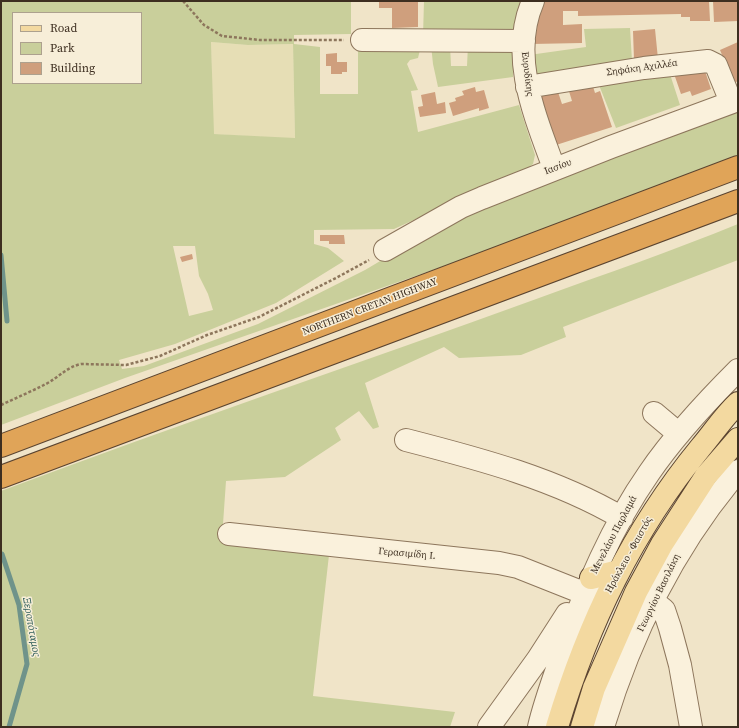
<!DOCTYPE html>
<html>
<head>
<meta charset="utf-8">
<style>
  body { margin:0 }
  #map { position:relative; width:739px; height:728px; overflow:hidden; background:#f0e4c8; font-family:"Source Serif 4",serif }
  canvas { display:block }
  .frame { position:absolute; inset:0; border:2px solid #3d2e20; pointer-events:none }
  .legend { position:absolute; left:12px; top:12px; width:130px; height:72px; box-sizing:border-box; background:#f7eed8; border:1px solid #ada18e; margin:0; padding:5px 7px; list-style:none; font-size:12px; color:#3d2e20 }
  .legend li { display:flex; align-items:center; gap:8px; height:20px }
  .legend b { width:20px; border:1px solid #ada18e }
</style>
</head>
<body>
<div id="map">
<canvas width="739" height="728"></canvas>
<div class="frame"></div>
<ul class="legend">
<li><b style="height:5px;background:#f3d9a0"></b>Road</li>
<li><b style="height:11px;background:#c9cf9b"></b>Park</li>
<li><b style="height:11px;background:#cf9f7d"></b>Building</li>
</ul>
</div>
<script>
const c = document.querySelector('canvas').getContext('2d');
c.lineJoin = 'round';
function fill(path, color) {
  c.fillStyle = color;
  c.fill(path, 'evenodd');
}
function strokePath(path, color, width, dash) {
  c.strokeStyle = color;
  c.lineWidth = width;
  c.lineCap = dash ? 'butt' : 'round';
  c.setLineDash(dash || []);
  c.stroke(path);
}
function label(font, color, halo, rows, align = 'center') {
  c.font = font + ' "Source Serif 4",serif';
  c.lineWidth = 3;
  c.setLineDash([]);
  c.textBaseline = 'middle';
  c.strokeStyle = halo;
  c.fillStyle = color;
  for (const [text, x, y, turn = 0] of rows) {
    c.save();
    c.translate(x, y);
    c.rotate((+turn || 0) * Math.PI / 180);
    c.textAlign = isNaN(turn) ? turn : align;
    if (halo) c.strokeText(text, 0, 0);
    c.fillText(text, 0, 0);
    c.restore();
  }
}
fill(new Path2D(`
  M211,42L248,45L293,44L295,139L213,134Z`), '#e6deb5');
fill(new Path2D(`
  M1,1H351V34L294,35V44L320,47V94H358V47L420,50L418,58L410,60L407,64L418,90L411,91L418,132L519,105L535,155L533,164L528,168L394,229L314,230V244L328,248L344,261L276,303L175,344L119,360L122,369L144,366L258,324L365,270L448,221L526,187L738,111V155L521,239L125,378L1,425ZM13,13H141V83H13ZM211,42L248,45L293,44L295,138L214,134ZM173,246H195L199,276L208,294L213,310L189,316Z
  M424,1H523L517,31L423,36Z
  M630,28L632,61L533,79L529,55L586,47L584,29Z
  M431,45H450L451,66H467L468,45L510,49L513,55V77L438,87L433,64Z
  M668,68L680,105L616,128L597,80Z
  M738,224V260L563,327L566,337L521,355L459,358L444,347L365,383L379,427L373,429L359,411L335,428L341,440L285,477L226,481L223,524L219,541L329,555L313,696L455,712L450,727H1V491C179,424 360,363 539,298C605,274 672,251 738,224Z`), '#c9cf9b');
strokePath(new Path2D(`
  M1,255L7,321
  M2,554L19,605L27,664L9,727`), '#6f938a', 5);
fill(new Path2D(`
  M379,1H418V27L392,28V8H379Z
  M537,1H709L710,21H690V17H681V14L578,16V11H563V25L582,24V43L532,44V25H537Z
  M713,1H738V21L714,22Z
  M655,29L658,59L634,60L633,31Z
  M738,42V81L734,83L720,50Z
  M337,53V62H347V72H342V74H331V66H326V54Z
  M702,62L711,89L692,96L690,91L681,94L672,68Z
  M591,80L595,93L600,91L612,127L553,146L536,93L556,86L562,104L572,101L568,88Z
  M475,87L476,92L484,90L489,108L479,111V108L453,116L449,103L456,101L455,98L464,95L462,91Z
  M435,92L437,104L445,102L446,113L420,117L418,107L423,106L421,95Z
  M320,235H344L345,244H329V241H320Z
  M192,254L193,259L182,262L180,257Z`), '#cf9f7d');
const minor = new Path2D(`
  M533,1C509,56 535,116 554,168
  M362,40L524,41
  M527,87L644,68L708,61L716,65L731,102
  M385,250L461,207L482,198L611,147L738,100
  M654,413L679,434
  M406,440C480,459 556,479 622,518
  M229,534L499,563L518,567L581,592
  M653,601L664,610L670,628L680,665L691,727
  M489,727L538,659L567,614
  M539,727C545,701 555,675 564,649C586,588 612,526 649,473C675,435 706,402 738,370
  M603,727C631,634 675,545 738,471`);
const major = new Path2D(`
  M591,578L619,571
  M557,727C588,624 632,531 701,447C713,433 724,416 738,403
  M582,727L594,688L636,592L662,544L706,476L738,439`);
const highway = new Path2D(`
  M1,446L738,167
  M1,477L738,201`);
strokePath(minor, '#8d765c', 24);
strokePath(major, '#5b4430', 24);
strokePath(highway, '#5b4430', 24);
strokePath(new Path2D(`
  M183,1L204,25L222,36L260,40H344
  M1,405C16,398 32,391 46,384C59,377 67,367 81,364L126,365L160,356L207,335L259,317L336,278L369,260`), '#8d765c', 2.5, [3, 2]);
strokePath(minor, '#faf1dc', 22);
strokePath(major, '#f3d9a0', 22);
strokePath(highway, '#e0a458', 22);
label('10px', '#3d2e20', '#f7eed8', [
  ["Σηφάκη Αχιλλέα",642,68,-8],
  ["Ευρυδίκης",527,74,83],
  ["Ιασίου",558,167,-21],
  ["NORTHERN CRETAN HIGHWAY",370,307,-21],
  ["Μενελάου Παρλαμά",614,535,-62],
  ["Γερασιμίδη Ι.",407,554,5],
  ["Ηράκλειο - Φαιστός",629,555,-61],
  ["Γεωργίου Βασιλάκη",659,593,-64]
]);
label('italic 11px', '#2f5d5a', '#f7eed8', [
  ["Ξεροπόταμος",31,627,80]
]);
</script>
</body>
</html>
